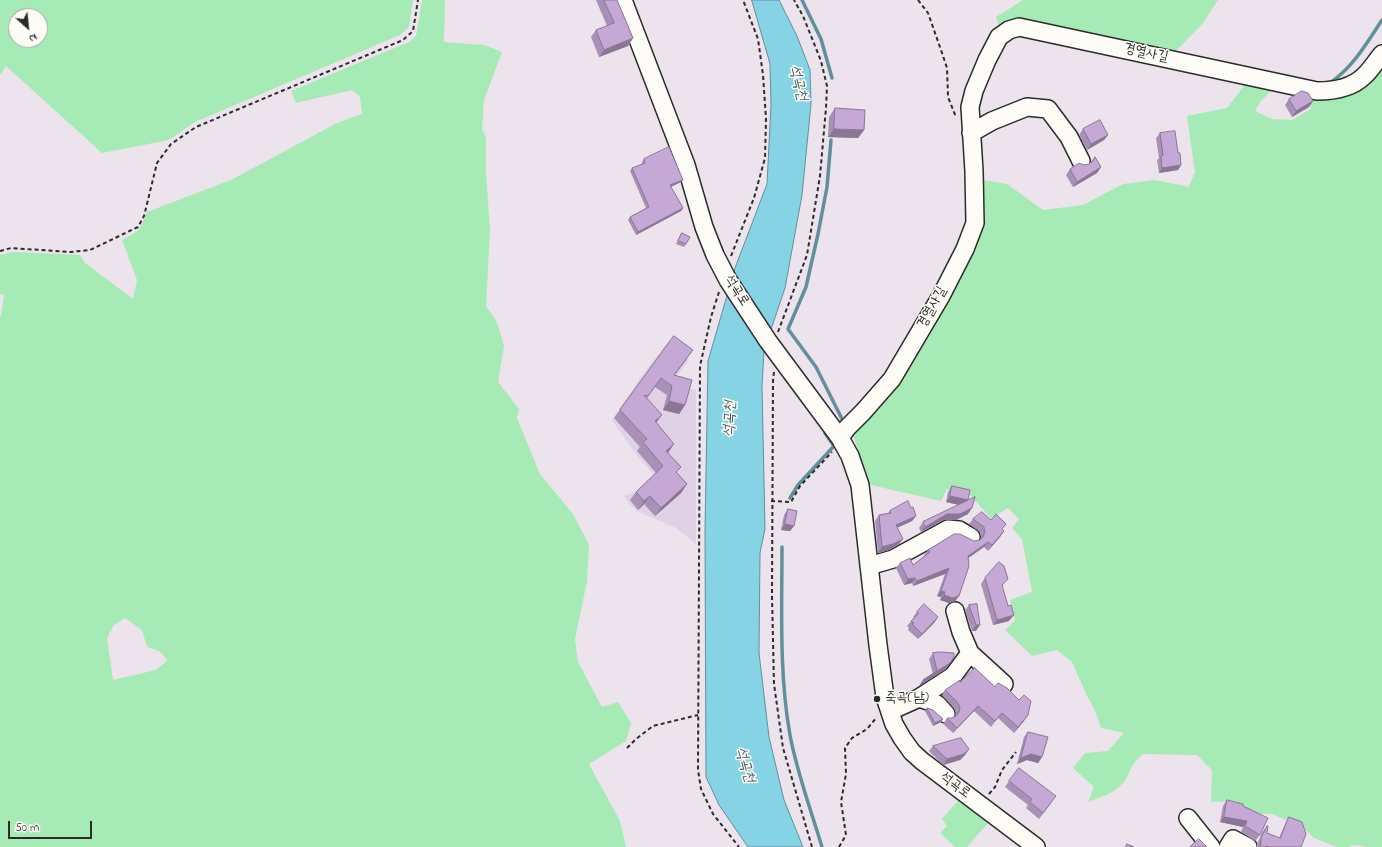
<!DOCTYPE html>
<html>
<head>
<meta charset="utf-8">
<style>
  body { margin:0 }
  #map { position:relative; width:1382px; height:847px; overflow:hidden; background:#ece3ed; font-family:"Indie Flower",sans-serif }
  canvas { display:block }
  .north { position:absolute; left:8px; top:8px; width:40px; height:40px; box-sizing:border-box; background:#fdfcf7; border:1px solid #a9a8a5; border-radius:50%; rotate:153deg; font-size:11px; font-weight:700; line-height:16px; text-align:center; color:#2b2b2b }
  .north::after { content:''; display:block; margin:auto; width:14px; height:18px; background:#2b2b2b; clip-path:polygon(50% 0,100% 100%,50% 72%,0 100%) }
  .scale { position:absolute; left:8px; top:821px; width:84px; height:18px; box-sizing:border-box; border:2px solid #2b2b2b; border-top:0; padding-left:5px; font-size:12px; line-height:14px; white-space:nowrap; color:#2b2b2b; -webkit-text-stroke:3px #fdfcf7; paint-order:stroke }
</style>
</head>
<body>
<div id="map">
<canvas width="1382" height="847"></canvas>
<div class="north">N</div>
<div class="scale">50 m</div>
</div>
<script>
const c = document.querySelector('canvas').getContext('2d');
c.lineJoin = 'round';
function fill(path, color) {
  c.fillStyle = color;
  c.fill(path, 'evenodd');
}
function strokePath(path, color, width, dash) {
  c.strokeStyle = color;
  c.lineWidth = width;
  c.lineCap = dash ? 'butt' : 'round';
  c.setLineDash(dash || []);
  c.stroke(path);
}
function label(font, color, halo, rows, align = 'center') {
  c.font = font + ' "Indie Flower","Poor Story",sans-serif';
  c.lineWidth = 3;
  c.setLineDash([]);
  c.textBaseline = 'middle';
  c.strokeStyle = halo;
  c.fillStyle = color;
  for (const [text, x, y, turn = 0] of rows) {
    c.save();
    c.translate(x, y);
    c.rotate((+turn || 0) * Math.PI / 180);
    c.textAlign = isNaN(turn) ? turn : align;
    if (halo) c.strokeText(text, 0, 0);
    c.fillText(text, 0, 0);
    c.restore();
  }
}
fill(new Path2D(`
  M668,342L689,360L672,383L696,390V544L676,528L637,511L627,501L624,496L639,490L654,475L635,453L612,420L643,374Z`), '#e0d1e6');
fill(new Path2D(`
  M0,0H413L409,27L400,35L195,122L169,140L102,153L6,66L0,75ZM16,16H40V40H16Z
  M422,0H445L444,42L484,45L502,52L484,100L482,129L486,137V173L490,230L486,306L497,322L504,346L498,382L519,409L517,418L540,474L573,514L589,545L587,581L575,639L578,662L602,707L618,702L631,723L626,741L589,764L620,821L626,847H0V316L1,315L4,295L0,294V255L13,252L80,255L85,263L133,299L137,280L122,240C139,231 140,231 147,212L231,180L337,123L362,114L360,97L352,90L296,103L291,91L409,42L416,36ZM125,618L142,630L147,647L159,651L168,660L156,670L113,680L107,638L114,625Z
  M1023,0H1218L1203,23L1175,52L999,27L996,17Z
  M1382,66V847H1368L1354,845L1348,847H1337L1314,838L1303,827L1272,814H1250L1236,801L1211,802L1212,770L1197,755L1143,754C1132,764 1133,765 1127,777C1120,791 1102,797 1088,802L1094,787L1073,768L1085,753L1108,751L1124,733L1101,728L1094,708L1088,698L1072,662L1057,650L1032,656L1005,630L1015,620L1010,600L1032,592L1022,539L1012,528L1019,519L1008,508L991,518L968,493L947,489L941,501L871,485L853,435L895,383L946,299L982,180L1007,184L1043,210L1083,205L1123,184L1155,180L1189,187L1195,172L1187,116L1227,108L1247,82L1274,88L1260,102L1255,111L1272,119L1292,120L1311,109L1310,96Z
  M958,801L988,823L967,847H955L940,833L947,826L942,819Z`), '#a6eab5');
const water = new Path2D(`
  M752,0H779L797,36L810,70L811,104L802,195L785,288L764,350L762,386L765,529L760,553L759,653L769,737L784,800L803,847H748L719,805L706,777L705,530L708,361L735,268L767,184L771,105L770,64Z`);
fill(water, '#85d3e4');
strokePath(water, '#61909a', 1);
strokePath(new Path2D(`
  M802,0L821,39L832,78
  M1330,83C1354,66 1366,44 1382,20
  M831,140L827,187L818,234L806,287L788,329L816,367L842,419
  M790,498L798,485L834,446L825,433
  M782,547C782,609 779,674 790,735C797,773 811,810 822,847`), '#61909a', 3.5);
const minor = new Path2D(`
  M623,0L686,165L704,227L715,255L728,280L768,341L840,438L850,456L860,485L878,645L885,697L894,724L902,738L912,752L922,761L1036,847
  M971,133L992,121L1027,107L1048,109L1069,137L1081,161
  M840,438L847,428L863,412L892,379L941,296L965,249L975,223L974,171L970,107L974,91L987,60L999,37L1009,30L1019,27L1317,91C1334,91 1352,88 1364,76C1371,70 1376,61 1382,54
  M869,566L893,559L948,529L959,530L971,537
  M955,611L961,632L970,653L1004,684
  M919,698L937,704L946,714
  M890,711L919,698L953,676L970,653
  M1188,818L1211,847
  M1228,847L1233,839L1248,847`);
strokePath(minor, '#2b2b2b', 20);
strokePath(new Path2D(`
  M918,0L928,13L941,50L947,68L948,97L956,117
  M0,251L11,248L70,252L90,250L138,227L144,216L157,163L171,144L196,127L403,40L413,31L418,0
  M731,256L754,198L765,158L766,119L763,75L758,39L743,0
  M719,292L711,317L700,366L698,770L701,789L713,814L739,847
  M778,332L807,255L820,176L826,108L827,86L821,61L803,16L794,0
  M774,372L773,381L772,596L774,684L783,748L812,847
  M771,501L791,502L800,486L832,452
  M627,748L636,739L653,726L698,715
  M989,794L995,787L1002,770L1016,752
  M839,847L846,835L841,802L846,774L845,748L852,738L867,729L877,717`), '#2b2b2b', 2, [4, 3]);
strokePath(minor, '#fdfcf7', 17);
fill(new Path2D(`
  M596,0H617L633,38L628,46L599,57L591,37L596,30L607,26Z
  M1289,99L1313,101L1309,107L1292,117L1285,105Z
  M835,108L864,130L858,138L828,137L829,117Z
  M1083,129L1108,135L1104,140L1087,150L1079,135Z
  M1160,133L1178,153L1181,165L1178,170L1159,173L1157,160L1159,158L1156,138Z
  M1095,157L1101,167L1097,173L1073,187L1066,175L1070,169L1089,164Z
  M644,159L681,182L671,187L683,208L681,211L636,235L628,220L630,217L646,208L630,171L632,168L642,164V162Z
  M682,233L686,244L684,247L676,244Z
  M674,336L687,359L674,376L685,405L679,414L663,410L667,395L655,387L647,398L668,453L677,473L687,484L681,493L655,516L644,504L638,510L630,500L636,492L656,473L637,451L640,447L614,418Z
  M952,486L968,500V514L956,520H943L921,532L919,528L923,522L959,505L946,502L948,492Z
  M911,508L916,516L912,521L897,528L899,544L889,550L878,553L875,521L879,515L888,513L890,511Z
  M788,509L794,526L790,531L781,530L784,515Z
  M973,519L1002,530L1004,531L1000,537L988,551L984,547L968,558L959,596L955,601L949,603L940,600L941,597L937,596L945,574L913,586L912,583L904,585L896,568L900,563L913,565L925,556L924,555L928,550L980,540L981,537L980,532L969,524Z
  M985,578L1004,585L1002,586L1009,621L993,625L981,584Z
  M977,604L976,631H972L965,610L969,605Z
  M917,612L938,617L934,623L918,639L908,630L909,628L907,626L914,618L913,617Z
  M933,653L946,669L919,686L923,680L933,674L929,659Z
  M960,682L1024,721L1014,733L998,718L991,727L974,711L953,733L943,724L947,718H952L955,716L956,712L953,707L942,695L945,690Z
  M927,708L943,719L941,722L933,726L925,711Z
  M1028,732L1042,757L1038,763L1027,760L1017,764L1024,737Z
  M933,746L969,749L965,755L960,760L943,765L929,751Z
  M1009,781L1052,802L1039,819L1026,808L1028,805L1005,787Z
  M1227,800L1243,806L1260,835L1255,841L1241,832L1243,827L1220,822L1223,806Z
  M1289,817L1301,847H1257V844L1263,831L1267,826V833L1279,838L1286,822Z`), '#a990b7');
fill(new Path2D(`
  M633,38L628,46L599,57L604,50Z
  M1313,101L1309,107L1292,117L1296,111Z
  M834,129L864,130L858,138L828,137Z
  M1108,135L1104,140L1087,150L1091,144Z
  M1181,165L1178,170L1159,173L1162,168Z
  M1101,167L1097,173L1073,187L1077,182Z
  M683,180L681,182L668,188L670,185Z
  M683,208L681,211L636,235L638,232Z
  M669,401L685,405L679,414L663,410Z
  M662,415L656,423L655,421Z
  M674,444L668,453L666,451Z
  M687,484L681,493L655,516L661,508Z
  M650,496L644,504L638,510L644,501Z
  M950,496L968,500L964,506L946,502Z
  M972,508L968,514L956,520H943L921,532L925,527L947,514Z
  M916,516L912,521L892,530L896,525Z
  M785,524L794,526L790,531L781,530Z
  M1004,531L1000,537L988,551L992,545Z
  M903,539L899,544L889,550L878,553L882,547Z
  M988,542L984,547L964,561L968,556Z
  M949,568L945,574L913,586L917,581Z
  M915,578L912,583L904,585L908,579Z
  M941,591L945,592L941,597L937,596Z
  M944,595L959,596L955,601L949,603L940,600Z
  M1014,615L1009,621L993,625L997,620Z
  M938,617L934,623L918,639L922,634Z
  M976,625H980L976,631H972Z
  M954,657L946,669L919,686L923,680L950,663Z
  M978,706L974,711L953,733L957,728Z
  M1028,715L1024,721L1014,733L1018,727Z
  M943,719L941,722L933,726L935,723Z
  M969,749L965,755L960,760L943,765L947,759Z
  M1031,754L1042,757L1038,763L1027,760L1017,764L1021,758Z
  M1224,817L1247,821L1243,827L1220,822Z`), '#8a7695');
const building = new Path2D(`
  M604,0H617L633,38L604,50L596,30L614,23Z
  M1302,91L1308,93L1313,101L1296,111L1289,99Z
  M835,108L865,110L864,130L834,129Z
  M1100,120L1108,135L1091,144L1083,129Z
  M1175,131L1178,153H1180L1181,165L1162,168L1161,156L1163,155L1160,133Z
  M669,147L683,180L670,185L683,208L638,232L630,217L649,207L632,168L645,163L644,159Z
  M1095,157L1101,167L1077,182L1070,169L1079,163L1084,165L1089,164L1093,161Z
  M682,233L690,237L686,244L678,241Z
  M674,336L693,350L674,375L692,380L685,405L669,401L672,386L661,378L648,396L644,395L662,415L655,421L674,444L666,451L681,467L676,472L687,484L661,508L650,496L644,501L636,492L663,466L643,442L647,439L620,410Z
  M952,486L970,490L968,500L950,496Z
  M975,497L972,508L960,514H947L925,527L923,522Z
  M908,501L911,508L913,507L916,516L896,525L903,539L893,544L882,547L879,515L891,513L890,511Z
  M788,509L797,511L794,526L785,524Z
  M982,512L991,520L996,514L1006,524L1002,529L1004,531L992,545L988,542L968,556L969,566L959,596L953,598L944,595L945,592L941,591L949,568L917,581L915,578L908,579L900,563L910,558L913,565L930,552L928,550L954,534H960L974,541L980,540L983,537L985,532L984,527L973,519Z
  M999,562L1004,566L1008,579L1002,585L1008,606L1011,605L1014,615L997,620L985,578Z
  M924,604L938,617L922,634L912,624L914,623L911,621L919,613L917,612Z
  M977,604L980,625H976L969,605Z
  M941,652L954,653V657L950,663L923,680L937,671L933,653Z
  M975,668L995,687L998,683L1007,688L1019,700L1024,695L1031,701L1028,715L1018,727L1002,713L995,721L978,706L957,728L947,718H952L956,716L959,712L960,707L957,702L945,690L960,680V682Z
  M927,708L933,710L943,719L935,723Z
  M1028,732L1048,737L1042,757L1031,754L1021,758Z
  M961,738L969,749L964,754L947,759L933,746Z
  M1019,768L1056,796L1043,813L1030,802L1032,799L1009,781Z
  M1227,800L1243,804V806L1268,818L1260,835L1245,826L1247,821L1224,817Z
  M1289,817L1302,822L1306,834L1301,847H1270L1266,846V847H1260L1261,846V838L1267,826H1268L1267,833L1280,838Z
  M1199,839L1206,846L1205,847H1190Z
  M1127,844L1134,847H1126Z`);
fill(building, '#c5a8d5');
strokePath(building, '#8a7695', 1);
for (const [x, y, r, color] of [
  [877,699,4,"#2b2b2b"]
]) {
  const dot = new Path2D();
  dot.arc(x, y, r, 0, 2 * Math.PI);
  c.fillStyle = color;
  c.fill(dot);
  strokePath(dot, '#fdfcf7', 1.5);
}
label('14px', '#2b2b2b', '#fdfcf7', [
  ["경열사길",1146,54,12],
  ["석곡로",736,291,58],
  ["경열사길",933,308,-61],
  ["석곡로",955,786,37]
]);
label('14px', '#2b2b2b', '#fdfcf7', [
  ["죽곡(남)",885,699]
], 'left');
label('italic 15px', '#465d62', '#fdfcf7', [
  ["석곡천",797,83,76],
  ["석곡천",731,419,-87],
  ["석곡천",744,765,74]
]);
</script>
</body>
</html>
